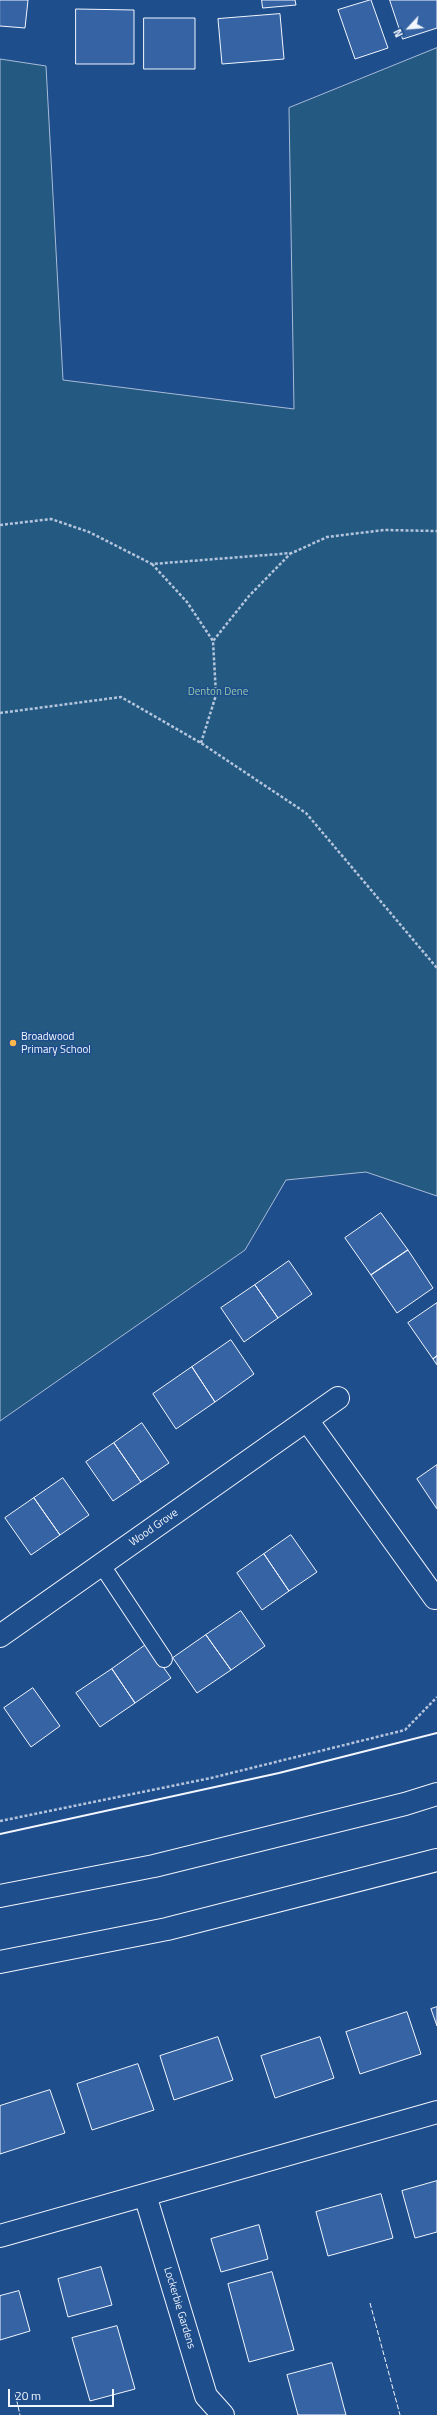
<!DOCTYPE html>
<html>
<head>
<meta charset="utf-8">
<style>
  body { margin:0 }
  #map { position:relative; width:437px; height:2415px; overflow:hidden; background:#1f4e8c; font-family:"Titillium Web",sans-serif }
  canvas { display:block }
  .north { position:absolute; left:389px; top:8px; width:40px; height:40px; -webkit-text-stroke:3px #1f4e8c; paint-order:stroke; rotate:244deg; font-size:11px; font-weight:700; line-height:16px; text-align:center; color:#f2f6ff }
  .north::after { content:''; display:block; margin:auto; width:14px; height:18px; background:#f2f6ff; clip-path:polygon(50% 0,100% 100%,50% 72%,0 100%) }
  .scale { position:absolute; left:8px; top:2389px; width:106px; height:18px; box-sizing:border-box; border:2px solid #f2f6ff; border-top:0; padding-left:5px; font-size:12px; line-height:14px; white-space:nowrap; color:#f2f6ff; -webkit-text-stroke:3px #1f4e8c; paint-order:stroke }
</style>
</head>
<body>
<div id="map">
<canvas width="437" height="2415"></canvas>
<div class="north">N</div>
<div class="scale">20 m</div>
</div>
<script>
const c = document.querySelector('canvas').getContext('2d');
c.lineJoin = 'round';
function fill(path, color) {
  c.fillStyle = color;
  c.fill(path, 'evenodd');
}
function strokePath(path, color, width, dash) {
  c.strokeStyle = color;
  c.lineWidth = width;
  c.lineCap = dash ? 'butt' : 'round';
  c.setLineDash(dash || []);
  c.stroke(path);
}
function label(font, color, halo, rows, align = 'center') {
  c.font = font + ' "Titillium Web",sans-serif';
  c.lineWidth = 3;
  c.setLineDash([]);
  c.textBaseline = 'middle';
  c.strokeStyle = halo;
  c.fillStyle = color;
  for (const [text, x, y, turn = 0] of rows) {
    c.save();
    c.translate(x, y);
    c.rotate((+turn || 0) * Math.PI / 180);
    c.textAlign = isNaN(turn) ? turn : align;
    if (halo) c.strokeText(text, 0, 0);
    c.fillText(text, 0, 0);
    c.restore();
  }
}
const green = new Path2D(`
  M437,48V1196L366,1172L286,1180L245,1250L0,1421V59L46,66L63,380L294,409L289,108Z`);
fill(green, '#245a82');
strokePath(green, '#a8bbd7', 1);
const building = new Path2D(`
  M0,0H28L25,28L0,26Z
  M262,0H295L296,5L263,8Z
  M371,0L388,48L355,59L338,10Z
  M390,0H437V28L403,39Z
  M76,9L134,10V64H76Z
  M280,14L284,59L222,64L218,19Z
  M144,18H195V69H144Z
  M381,1213L408,1250L371,1275L345,1238Z
  M408,1250L433,1288L397,1313L371,1275Z
  M289,1261L312,1294L278,1318L255,1285Z
  M255,1285L278,1318L244,1342L221,1308Z
  M437,1303V1356L433,1359L408,1323Z
  M231,1340L254,1374L215,1402L192,1367Z
  M437,1356V1365L433,1359Z
  M192,1367L215,1402L176,1429L153,1394Z
  M142,1423L169,1463L141,1482L114,1443Z
  M114,1443L141,1482L113,1501L86,1462Z
  M437,1465V1509L417,1479Z
  M63,1478L89,1515L60,1535L34,1498Z
  M34,1498L60,1535L31,1555L5,1518Z
  M291,1535L317,1572L289,1591L264,1554Z
  M264,1554L289,1591L262,1610L237,1573Z
  M241,1611L265,1646L231,1670L206,1635Z
  M206,1635L231,1670L197,1693L173,1658Z
  M147,1644L171,1678L135,1703L112,1669Z
  M112,1669L135,1703L100,1727L76,1693Z
  M33,1688L60,1726L31,1747L4,1708Z
  M437,2007V2026L431,2009Z
  M407,2012L421,2054L360,2074L346,2032Z
  M218,2037L233,2080L174,2100L160,2056Z
  M320,2037L334,2078L275,2098L261,2056Z
  M138,2064L154,2110L92,2130L77,2084Z
  M50,2090L65,2133L0,2154V2106Z
  M437,2181V2232L415,2238L402,2191Z
  M381,2194L393,2238L328,2256L316,2212Z
  M259,2225L268,2259L221,2272L211,2239Z
  M101,2267L112,2305L68,2317L58,2279Z
  M272,2272L294,2350L249,2362L228,2284Z
  M19,2291L30,2331L0,2340V2296Z
  M117,2326L135,2389L90,2401L72,2338Z
  M332,2363L346,2415H298L287,2375Z`);
fill(building, '#3563a3');
strokePath(building, '#f2f6ff', 1);
const service = new Path2D(`
  M101,1564L164,1659`);
const minor = new Path2D(`
  M307,1420L435,1598
  M0,1636L338,1398
  M145,2195L206,2396L223,2415
  M0,2236L437,2112`);
const trunk = new Path2D(`
  M0,1896L154,1866L405,1804L437,1794
  M0,1962L167,1929L437,1860`);
strokePath(service, '#f2f6ff', 18);
strokePath(minor, '#f2f6ff', 24);
strokePath(trunk, '#f2f6ff', 24);
strokePath(new Path2D(`
  M0,525L51,519L89,532L152,564L292,553L327,537L384,530L437,531
  M152,564L187,602L213,641
  M0,713L121,697L201,743L306,813L437,968
  M201,743L216,695L213,641L249,596L291,553
  M0,1821L211,1778L405,1730L437,1697`), '#b3c4dc', 2.5, [3, 2]);
strokePath(service, '#1f4e8c', 16);
strokePath(minor, '#1f4e8c', 22);
strokePath(trunk, '#1f4e8c', 22);
strokePath(new Path2D(`
  M370,2303L400,2415
  M15,2393L20,2415`), '#f2f6ff', 1, [5, 2]);
strokePath(new Path2D(`
  M0,1834L279,1773L437,1733`), '#f2f6ff', 2);
for (const [x, y, r, color] of [
  [13,1043,4,"#ffb74d"]
]) {
  const dot = new Path2D();
  dot.arc(x, y, r, 0, 2 * Math.PI);
  c.fillStyle = color;
  c.fill(dot);
  strokePath(dot, '#1f4e8c', 1.5);
}
label('11px', '#97c8a6', '#1f4e8c', [
  ["Denton Dene",218,692]
]);
label('11px', '#f2f6ff', '#1f4e8c', [
  ["Broadwood",21,1037],
  ["Primary School",21,1050]
], 'left');
label('11px', '#f2f6ff', '#1f4e8c', [
  ["Wood Grove",154,1528,-35],
  ["Lockerbie Gardens",179,2308,73]
]);
</script>
</body>
</html>
